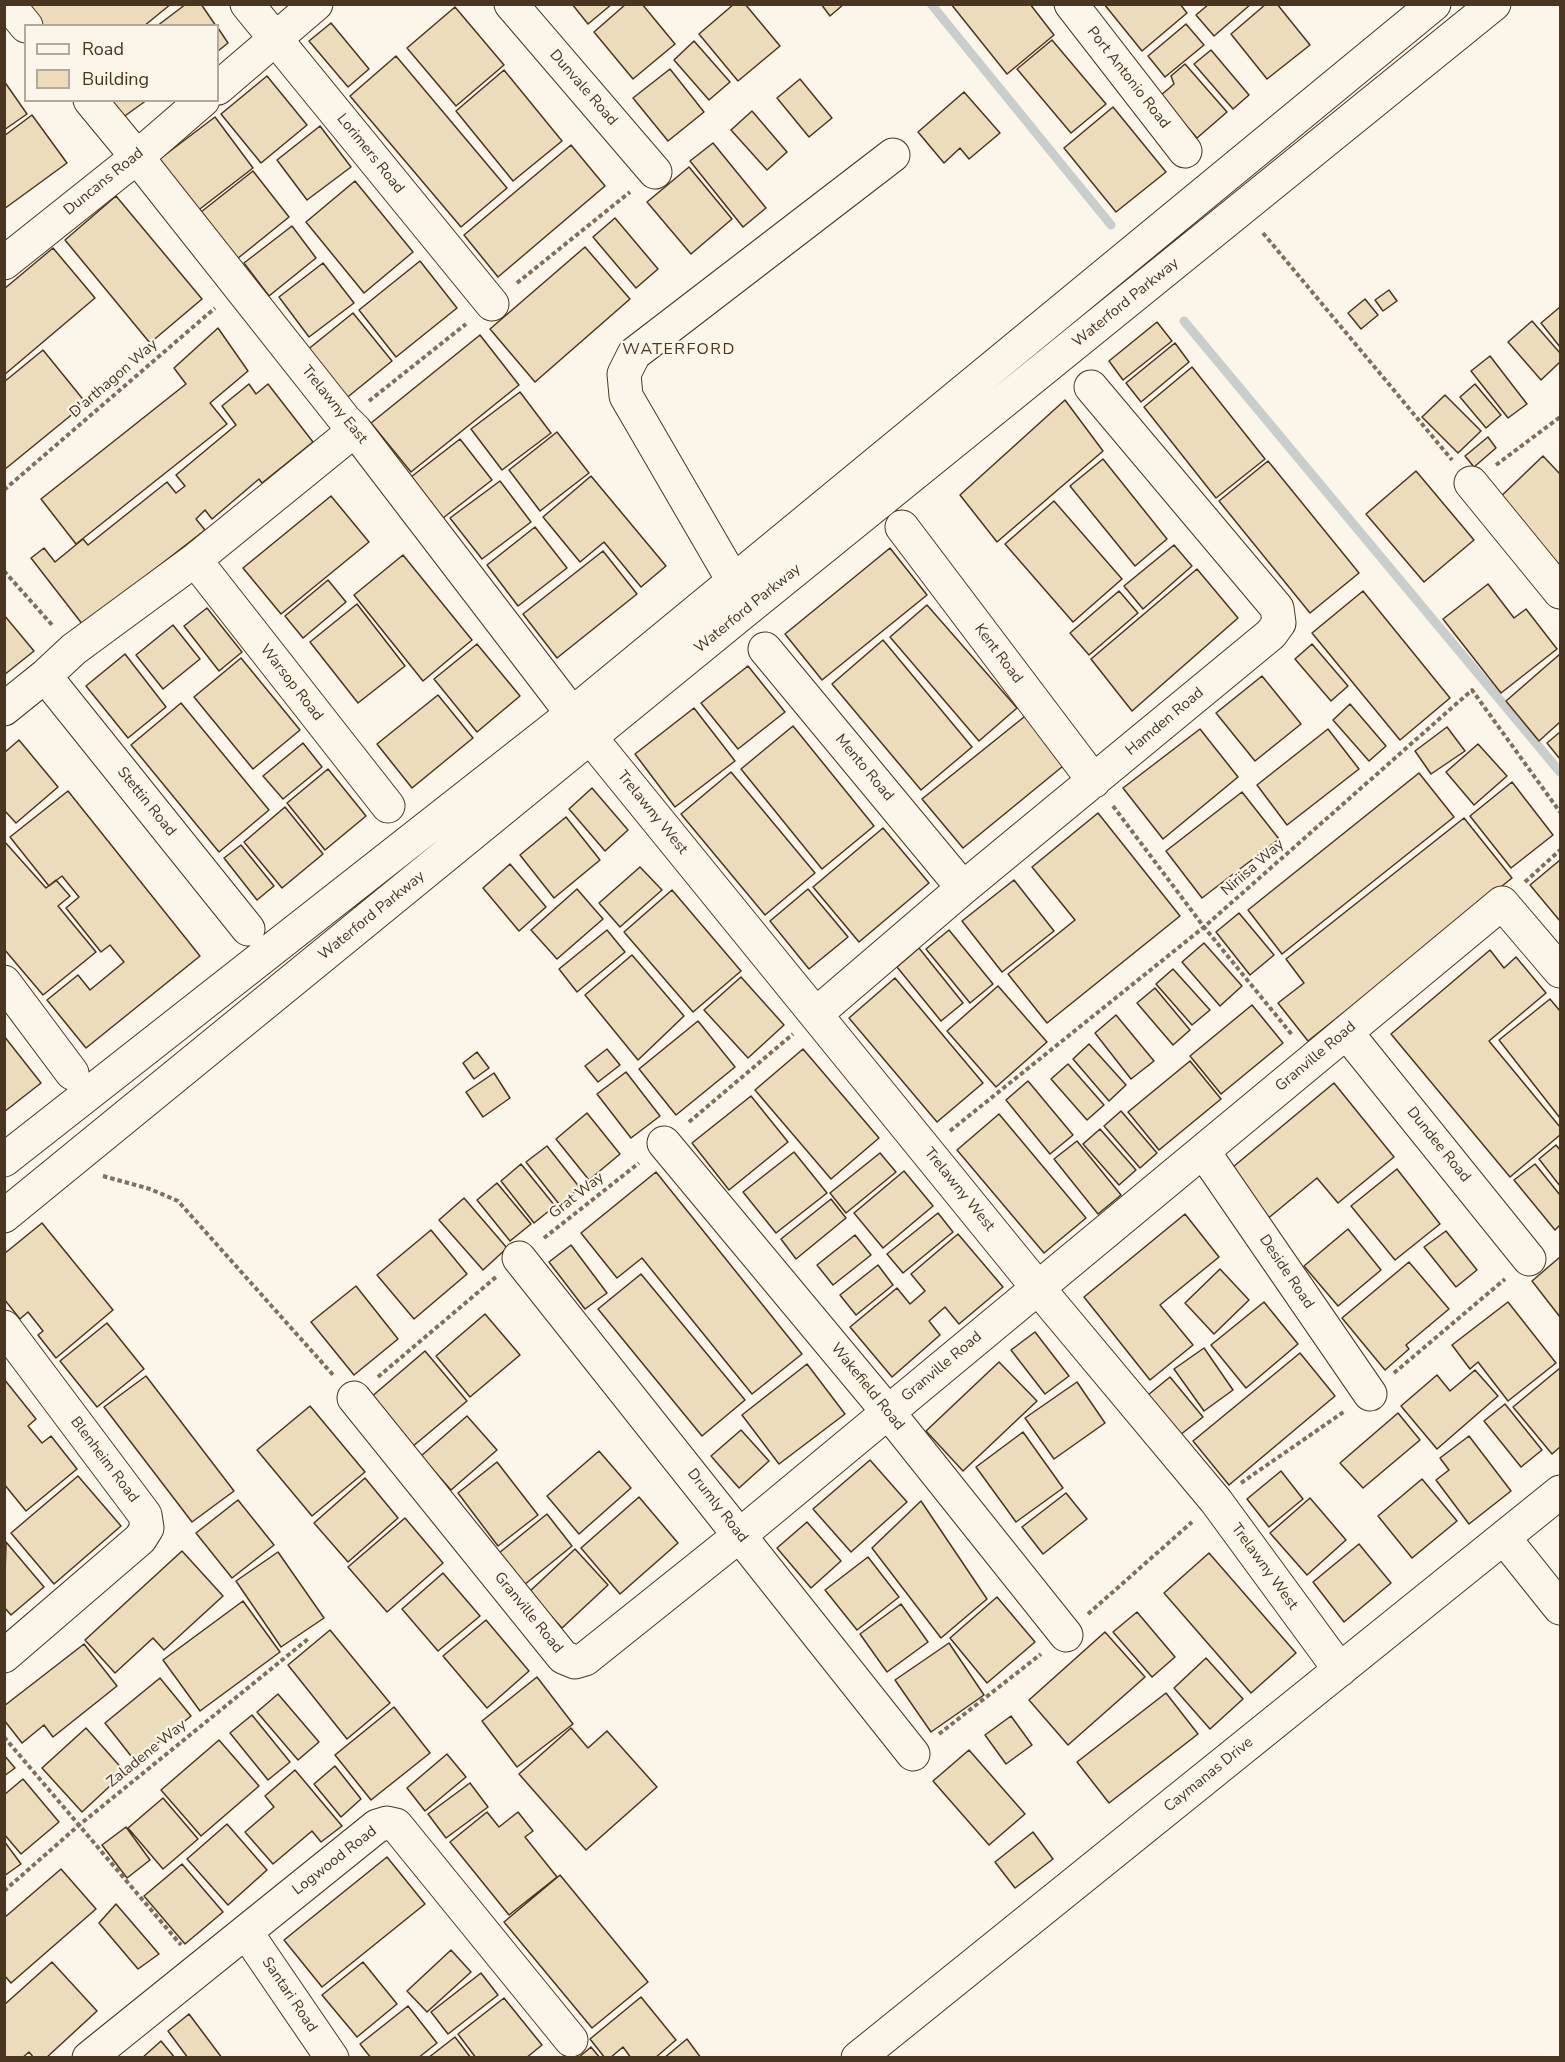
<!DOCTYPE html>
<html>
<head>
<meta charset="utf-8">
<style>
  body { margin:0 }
  #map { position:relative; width:1565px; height:2062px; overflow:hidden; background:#fbf6e9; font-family:"Nunito Sans",sans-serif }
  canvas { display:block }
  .frame { position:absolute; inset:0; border:6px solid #4a3520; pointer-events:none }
  .legend { position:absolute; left:24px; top:24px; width:195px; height:78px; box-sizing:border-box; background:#fbf6e9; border:2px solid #b4a999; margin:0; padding:8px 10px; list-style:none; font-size:18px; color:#4a3520 }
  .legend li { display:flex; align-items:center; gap:12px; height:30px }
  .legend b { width:30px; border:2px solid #b4a999 }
</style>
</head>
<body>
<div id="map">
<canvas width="1565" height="2062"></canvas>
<div class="frame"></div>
<ul class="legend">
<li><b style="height:8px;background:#fbf6e9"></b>Road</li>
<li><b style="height:16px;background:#ecdcbc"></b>Building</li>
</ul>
</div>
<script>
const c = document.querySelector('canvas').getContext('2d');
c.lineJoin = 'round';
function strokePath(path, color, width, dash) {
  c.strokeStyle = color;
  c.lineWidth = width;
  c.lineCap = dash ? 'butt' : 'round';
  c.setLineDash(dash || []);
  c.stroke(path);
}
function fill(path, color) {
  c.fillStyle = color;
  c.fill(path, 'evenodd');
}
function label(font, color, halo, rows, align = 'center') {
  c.font = font + ' "Nunito Sans",sans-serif';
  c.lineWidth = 4.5;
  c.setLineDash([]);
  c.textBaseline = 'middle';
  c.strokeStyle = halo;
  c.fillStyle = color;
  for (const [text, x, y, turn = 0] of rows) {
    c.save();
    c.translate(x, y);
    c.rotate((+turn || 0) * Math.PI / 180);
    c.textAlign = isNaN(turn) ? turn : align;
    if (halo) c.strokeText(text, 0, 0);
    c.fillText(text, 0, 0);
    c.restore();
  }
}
strokePath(new Path2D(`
  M931,4L1111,225
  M1184,321L1560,772`), '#c9cecd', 9);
const building = new Path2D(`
  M23,4H171L144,26H40Z
  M186,4H201L216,26H157Z
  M572,4H612L588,24Z
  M626,4H642L675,44L633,79L594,32Z
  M734,4H745L780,46L738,81L699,34Z
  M821,4H844L830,16Z
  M951,4H1030L1054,35L1007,74Z
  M1104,4H1180L1187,13L1142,51Z
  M1209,4H1251L1214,36L1196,15Z
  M1266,4H1277L1310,45L1267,79L1231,34Z
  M455,7L504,65L456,106L407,48Z
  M331,23L369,69L348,87L309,41Z
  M1186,24L1204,45L1165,77L1148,56Z
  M218,28L228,43L218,51Z
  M1052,40L1106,104L1071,133L1017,69Z
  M694,41L730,82L709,100L674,60Z
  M1211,50L1249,95L1233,109L1194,64Z
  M396,56L507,188L461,227L350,96Z
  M1185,64L1227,112L1197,138L1160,96L1174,84L1171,76Z
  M670,69L704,112L668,141L633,98Z
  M504,70L562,141L513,181L456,111Z
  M267,76L307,125L261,163L221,114Z
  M800,79L832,118L809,137L777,98Z
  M4,81L27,114L4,130Z
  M964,92L1000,133L969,159L960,148L944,163L918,132Z
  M99,100H147L115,123Z
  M1113,107L1166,172L1116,212L1064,148Z
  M752,111L787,152L767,170L731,130Z
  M32,115L67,163L4,209V136Z
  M215,117L253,168L196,212L157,161Z
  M320,126L351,167L307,200L277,160Z
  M713,143L766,208L743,227L690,161Z
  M571,145L605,186L498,277L464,235Z
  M689,167L732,219L691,254L647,202Z
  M253,171L289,217L237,259L201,212Z
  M355,181L413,252L364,293L306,222Z
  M116,196L202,299L150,343L65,240Z
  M615,218L658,269L636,288L593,237Z
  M292,226L316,258L269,296L244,263Z
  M585,247L630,299L535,382L490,329Z
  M53,248L95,298L4,375V289Z
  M420,261L457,308L396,357L359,310Z
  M323,263L354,303L309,337L279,297Z
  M1389,290L1397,301L1383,311L1375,300Z
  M1365,299L1378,315L1361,329L1348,313Z
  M1560,307V347L1541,323Z
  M353,313L392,361L344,400L306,351Z
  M1532,321L1560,353V362L1541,380L1508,342Z
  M1157,322L1172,341L1123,380L1109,361Z
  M218,328L248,371L210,403L227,424L76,544L41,499L186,384L174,368Z
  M480,335L519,385L411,472L371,423Z
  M1175,343L1189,362L1141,402L1126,383Z
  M43,350L86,403L4,470V382Z
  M1490,356L1527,404L1508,418L1471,371Z
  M1192,367L1265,459L1216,498L1144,407Z
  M249,384L256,394L268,384L313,442L262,483L259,479L212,519L205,510L196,519L205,530L83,625L31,558L44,548L55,562L83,539L88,545L167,482L176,493L185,486L176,475L236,425L222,406Z
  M1475,384L1501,415L1486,428L1460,397Z
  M520,392L551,433L502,470L471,429Z
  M1445,395L1481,431L1458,453L1422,417Z
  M1065,400L1103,451L997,542L960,495Z
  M557,432L589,473L540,511L509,470Z
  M1488,437L1496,448L1474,467L1465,456Z
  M460,439L492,480L443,518L411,477Z
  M1543,456L1560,474V566L1558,568L1495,502Z
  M1103,459L1167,539L1135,566L1070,486Z
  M1268,461L1359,573L1310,613L1219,501Z
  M1416,471L1474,540L1424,582L1366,514Z
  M591,476L666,566L641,587L604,542L580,562L543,517Z
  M500,481L531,522L482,559L450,518Z
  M331,496L369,542L281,614L243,568Z
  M1054,501L1122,579L1073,622L1005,544Z
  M535,527L567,568L518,606L487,565Z
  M1174,545L1192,566L1143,609L1124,586Z
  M890,548L927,595L822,680L785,634Z
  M603,551L637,594L557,658L523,614Z
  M403,555L472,640L423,681L354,595Z
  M1197,569L1238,618L1132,711L1091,659Z
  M328,580L346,602L303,638L285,616Z
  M1488,584L1514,618L1526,609L1557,649L1501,693L1443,619Z
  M1119,591L1138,613L1089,655L1070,633Z
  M1363,591L1450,698L1400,740L1312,633Z
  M357,604L405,666L358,703L310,642Z
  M927,605L1017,708L979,741L890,637Z
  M207,608L242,652L219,671L184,626Z
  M4,615L34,651L4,675Z
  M173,625L200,659L163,689L136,655Z
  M883,640L972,747L921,790L832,684Z
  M477,644L520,696L477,732L434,679Z
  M1312,644L1348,686L1331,701L1295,659Z
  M125,654L166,707L128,738L86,686Z
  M1560,654V722L1539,741L1506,701Z
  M241,658L300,730L253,769L194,697Z
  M748,666L785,712L738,749L701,703Z
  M1262,676L1301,724L1255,761L1216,713Z
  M438,695L473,738L412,788L377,744Z
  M181,703L269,810L219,852L131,745Z
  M1350,704L1386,746L1369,761L1333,720Z
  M694,708L735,761L675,807L635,754Z
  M1029,713L1068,762L963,848L922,799Z
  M793,726L874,826L822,869L741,769Z
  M1447,727L1465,751L1431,774L1415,751Z
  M1200,729L1238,777L1163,839L1123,788Z
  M1328,729L1359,769L1287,825L1257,785Z
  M1560,732V759L1547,743Z
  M19,740L58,787L16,823L4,810V753Z
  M303,743L322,767L283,799L263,776Z
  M1478,744L1507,776L1474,805L1446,772Z
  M328,769L366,816L325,850L287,803Z
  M731,772L815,873L765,915L681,814Z
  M1419,773L1454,817L1282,954L1248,910Z
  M1512,782L1553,835L1511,868L1470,816Z
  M592,788L628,830L605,851L569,809Z
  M68,791L200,956L86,1048L47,1000L78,975L90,990L124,962L110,945L101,952L66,908L79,897L62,876L49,886L10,837Z
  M1242,792L1279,839L1202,898L1166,851Z
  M285,807L323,854L282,888L244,842Z
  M1098,813L1180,916L1047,1023L1008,974L1075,920L1032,867Z
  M566,817L600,860L554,898L520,855Z
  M1464,818L1512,878L1308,1041L1278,1003L1304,983L1286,959Z
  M883,828L929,883L859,942L813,887Z
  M4,841L46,888L56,880L70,896L58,906L96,952L43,995L4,949Z
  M241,845L274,886L257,900L224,858Z
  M1560,860V921L1530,885Z
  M510,864L546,907L519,931L483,888Z
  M640,867L662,890L620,927L599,903Z
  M1014,880L1054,931L1002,972L962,921Z
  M577,889L603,919L557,959L531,930Z
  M808,889L848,937L809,969L770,921Z
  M672,890L741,971L693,1012L624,932Z
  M1239,913L1274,955L1250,975L1216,932Z
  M607,930L625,952L577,992L559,969Z
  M949,930L993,984L970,1003L926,949Z
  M1204,943L1242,986L1220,1006L1182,962Z
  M919,948L963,1003L941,1021L897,967Z
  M1490,950L1504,968L1516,957L1546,993L1489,1041L1560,1127V1135L1510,1177L1391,1034Z
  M632,955L684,1016L638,1060L585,995Z
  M1173,969L1210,1010L1192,1025L1156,984Z
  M741,977L784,1025L748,1058L704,1010Z
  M895,978L983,1083L937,1122L849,1018Z
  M998,986L1047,1042L996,1087L947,1031Z
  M1155,988L1190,1030L1173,1045L1137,1003Z
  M1550,999L1560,1011V1118L1499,1040Z
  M1252,1005L1283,1043L1221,1094L1190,1056Z
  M1116,1015L1154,1061L1131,1079L1095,1033Z
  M698,1021L735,1067L676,1115L639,1069Z
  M4,1036L41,1083L4,1112Z
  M1089,1044L1126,1085L1109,1101L1073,1059Z
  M607,1049L620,1065L598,1082L585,1066Z
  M803,1049L879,1138L831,1179L755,1090Z
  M477,1052L489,1068L474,1079L463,1063Z
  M1190,1061L1221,1099L1159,1150L1128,1112Z
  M1068,1064L1104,1105L1087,1120L1051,1079Z
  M626,1072L660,1116L631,1138L597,1094Z
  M494,1073L510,1098L483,1117L466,1092Z
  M1028,1081L1073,1135L1050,1154L1006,1100Z
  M1334,1083L1394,1157L1338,1203L1317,1178L1266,1220L1227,1172Z
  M751,1096L788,1142L729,1190L692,1143Z
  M1121,1111L1157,1153L1140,1168L1104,1126Z
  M587,1113L620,1154L589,1180L556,1139Z
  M999,1114L1086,1218L1044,1253L957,1150Z
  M1100,1129L1136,1170L1119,1185L1083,1144Z
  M1077,1141L1121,1195L1098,1214L1054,1159Z
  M1556,1145L1560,1150V1186L1539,1159Z
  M547,1146L580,1188L559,1204L526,1162Z
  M794,1152L827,1193L776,1233L743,1192Z
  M880,1153L896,1172L846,1213L830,1193Z
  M521,1164L555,1206L534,1223L501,1181Z
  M1535,1164L1560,1195V1225L1555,1230L1514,1180Z
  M1397,1169L1440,1224L1395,1260L1351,1206Z
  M904,1171L933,1206L883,1248L854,1213Z
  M656,1172L802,1354L752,1394L642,1258L617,1278L581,1233Z
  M497,1183L531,1224L510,1241L477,1200Z
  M464,1198L507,1248L483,1270L439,1220Z
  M831,1199L846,1218L796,1259L781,1239Z
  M938,1213L953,1232L903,1273L887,1254Z
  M1185,1214L1219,1257L1160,1305L1193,1345L1150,1380L1084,1297Z
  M42,1223L113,1310L56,1358L38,1335L43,1331L28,1312L20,1319L4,1299V1254Z
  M1348,1229L1381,1270L1338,1306L1304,1266Z
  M431,1230L467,1274L414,1319L377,1275Z
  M1446,1231L1477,1270L1456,1287L1424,1247Z
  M958,1234L1003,1287L959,1324L945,1307L929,1321L940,1335L892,1377L850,1327L897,1288L910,1304L925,1291L911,1274Z
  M855,1235L871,1255L833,1285L817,1265Z
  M571,1245L607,1293L585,1309L549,1262Z
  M1560,1257V1317L1532,1281Z
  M1409,1262L1449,1309L1406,1345L1409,1349L1385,1370L1342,1318Z
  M878,1265L893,1285L856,1315L840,1295Z
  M1220,1269L1249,1300L1214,1334L1185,1303Z
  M641,1274L745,1400L702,1436L598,1309Z
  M356,1286L398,1339L354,1375L311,1322Z
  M1264,1302L1298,1344L1246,1388L1211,1345Z
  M1508,1302L1556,1363L1508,1401L1478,1362L1470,1369L1452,1345Z
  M485,1314L520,1355L470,1397L436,1356Z
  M107,1323L144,1369L97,1407L60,1361Z
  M1035,1332L1069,1376L1045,1394L1011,1350Z
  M1204,1348L1233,1390L1204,1411L1174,1369Z
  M425,1351L467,1401L412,1447L370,1398Z
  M1300,1353L1335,1396L1229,1485L1193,1441Z
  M999,1362L1037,1401L963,1471L926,1431Z
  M807,1364L845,1414L779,1464L742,1415Z
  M1560,1368V1447L1552,1454L1513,1407Z
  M1475,1370L1498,1396L1437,1449L1401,1406L1437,1375L1450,1391Z
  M146,1376L234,1491L192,1522L104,1407Z
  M1170,1377L1203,1417L1180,1435L1148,1395Z
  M4,1379L36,1419L28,1426L42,1443L51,1436L77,1469L26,1511L4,1484Z
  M1077,1382L1105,1423L1054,1459L1025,1418Z
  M1505,1404L1542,1450L1521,1467L1484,1421Z
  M310,1406L365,1472L312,1516L257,1450Z
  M1398,1413L1420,1440L1363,1488L1340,1463Z
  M467,1416L497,1450L451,1490L421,1456Z
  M741,1430L769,1461L739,1488L711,1456Z
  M1023,1432L1063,1488L1016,1522L976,1467Z
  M1469,1436L1511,1491L1469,1524L1436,1480L1449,1470L1440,1458Z
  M599,1451L631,1488L579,1534L547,1496Z
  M870,1460L907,1502L851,1552L813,1509Z
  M497,1462L538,1515L498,1546L458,1493Z
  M1281,1471L1303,1499L1269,1527L1247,1499Z
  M78,1476L121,1526L54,1584L11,1533Z
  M365,1478L398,1518L348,1562L314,1523Z
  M1422,1479L1457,1521L1412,1558L1378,1516Z
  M1066,1493L1087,1519L1043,1554L1022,1527Z
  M639,1497L678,1543L620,1594L581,1548Z
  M1310,1498L1346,1540L1307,1575L1270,1533Z
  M238,1500L274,1545L232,1578L196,1533Z
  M921,1501L987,1599L941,1638L872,1548Z
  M547,1514L572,1546L524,1585L499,1553Z
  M405,1518L443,1563L387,1612L348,1567Z
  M807,1522L841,1561L811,1588L777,1548Z
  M6,1542L44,1587L11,1615L4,1607Z
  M1359,1544L1391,1583L1344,1622L1313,1582Z
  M575,1549L608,1585L562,1628L529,1592Z
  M182,1551L223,1596L164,1650L153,1638L115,1673L85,1640Z
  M278,1552L324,1618L281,1647L236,1581Z
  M1209,1553L1296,1653L1251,1693L1164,1593Z
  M868,1557L899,1597L857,1630L825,1590Z
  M443,1573L480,1616L438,1651L402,1609Z
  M997,1597L1035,1642L987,1683L950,1638Z
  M243,1601L280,1652L200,1711L163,1660Z
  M901,1604L928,1642L887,1672L860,1634Z
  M1137,1612L1175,1657L1152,1677L1113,1632Z
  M486,1620L529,1671L487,1708L443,1656Z
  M330,1630L390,1703L347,1739L288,1665Z
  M1105,1632L1145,1677L1068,1745L1029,1700Z
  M949,1643L984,1695L931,1732L895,1680Z
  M84,1644L117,1686L53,1737L44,1725L22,1743L4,1720V1706Z
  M1206,1658L1243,1699L1210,1729L1174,1688Z
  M537,1677L573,1724L517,1767L482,1721Z
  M160,1678L191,1716L135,1761L105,1723Z
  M1166,1693L1198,1734L1109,1803L1077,1762Z
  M278,1694L319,1742L298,1760L257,1712Z
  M394,1707L430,1753L371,1800L335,1755Z
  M252,1715L290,1762L268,1780L230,1733Z
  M1011,1716L1032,1745L1006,1764L985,1735Z
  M86,1728L125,1772L82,1812L42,1768Z
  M571,1728L588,1748L607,1731L657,1787L586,1850L519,1774Z
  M219,1740L259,1786L201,1836L161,1790Z
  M969,1750L1025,1814L989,1845L933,1781Z
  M447,1754L466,1777L425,1811L407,1788Z
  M4,1755L15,1768L4,1776Z
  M335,1766L361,1799L341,1817L314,1784Z
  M295,1770L342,1826L321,1842L312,1831L273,1864L245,1832L274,1807L265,1796Z
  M23,1779L59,1822L21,1854L4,1834V1795Z
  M470,1783L488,1807L446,1838L428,1814Z
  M163,1798L198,1839L163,1869L128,1828Z
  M487,1812L499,1827L518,1812L533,1831L525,1837L557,1877L509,1915L450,1842Z
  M227,1824L267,1870L228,1905L187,1859Z
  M126,1827L150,1860L127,1878L102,1845Z
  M1033,1832L1053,1859L1015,1888L995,1862Z
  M4,1841L21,1864L4,1876Z
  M387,1857L425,1904L322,1987L284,1940Z
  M182,1864L223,1912L185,1944L144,1896Z
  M61,1869L96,1909L11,1983L4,1975V1918Z
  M560,1875L648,1982L592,2028L504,1922Z
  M116,1904L159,1954L138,1969L99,1923Z
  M451,1950L471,1972L427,2012L407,1991Z
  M52,1962L97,2011L46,2058H34L29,2052L22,2058H4V2005Z
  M363,1962L397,2004L357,2037L322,1995Z
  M481,1973L498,1995L448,2034L431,2012Z
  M641,1997L676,2040L655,2058H631L623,2047L610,2058H605L590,2039Z
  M504,1998L542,2045L526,2058H476L458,2034Z
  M408,2006L437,2043L418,2058H371L360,2044Z
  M189,2014L222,2058H188L168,2031Z
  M455,2037L471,2058H428Z
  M687,2039L701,2058H664Z
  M161,2041L175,2058H142Z
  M591,2047L600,2058H578Z`);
fill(building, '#ecdcbc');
strokePath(building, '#4a3520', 1.5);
const minor = new Path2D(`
  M8,4L26,26
  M247,4L492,304
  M511,4L655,172
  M1071,4L1185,151
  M218,88L316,4
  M90,100L137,157L345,420L355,430L590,737L1038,1288L1216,1501L1340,1670
  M4,263L137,157L203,100
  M1471,483L1560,592
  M902,527L1094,781
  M195,560L388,806
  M734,582L626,396L624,374L634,354L893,155
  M765,649L963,888
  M45,676L248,929
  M4,709L45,676L74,649L195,560L355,430
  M4,982L72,1073
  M816,1014L963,888L1271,634L1279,623L1277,608L1091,387
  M1346,1032L1529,1259
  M664,1143L888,1412L1066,1635
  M1203,1151L1370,1394
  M4,1160L572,714L1434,4
  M4,1216L741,614L1494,4
  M519,1258L913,1754
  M4,1327L145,1515L147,1528L140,1539L4,1656
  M354,1398L563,1657L575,1662L585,1659L740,1535L1502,903L1560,971
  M1504,1538L1560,1608
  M246,1932L332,2058
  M89,2058L377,1826L387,1823L396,1825L571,2040
  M858,2058L1560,1492`);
strokePath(minor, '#4a3520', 35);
strokePath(new Path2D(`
  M1263,233L1452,460
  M517,283L630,192
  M369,401L466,324
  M1496,465L1560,417
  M4,490L215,308
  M4,571L53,626
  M1113,806L1204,927L1293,1036
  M1525,882L1560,850
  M689,1122L793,1034
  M950,1131L1204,927L1472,690L1560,812
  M103,1176L150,1189L178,1201L334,1376
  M544,1238L639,1163
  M1394,1373L1505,1279
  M378,1377L496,1277
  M1241,1483L1345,1411
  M1088,1614L1192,1522
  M939,1734L1041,1654
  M4,1737L181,1945
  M4,1891L78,1826L308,1639`), '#7f6f5c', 4, [4.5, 3]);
strokePath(minor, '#fbf6e9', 33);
label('15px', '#4a3520', '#fbf6e9', [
  ["Port Antonio Road",1128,78,52],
  ["Dunvale Road",583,88,49],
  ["Lorimers Road",370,154,51],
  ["Duncans Road",104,182,-39],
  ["Waterford Parkway",1126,303,-39],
  ["D'arthagon Way",114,379,-41],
  ["Trelawny East",334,405,51],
  ["Waterford Parkway",748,609,-39],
  ["Kent Road",998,654,53],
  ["Warsop Road",291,683,52],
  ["Hamden Road",1165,722,-40],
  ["Mento Road",864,768,50],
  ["Stettin Road",146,802,51],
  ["Trelawny West",652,813,51],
  ["Niriisa Way",1253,868,-41],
  ["Waterford Parkway",372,916,-39],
  ["Granville Road",1316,1057,-40],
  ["Dundee Road",1438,1145,51],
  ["Trelawny West",959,1190,51],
  ["Grat Way",577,1196,-38],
  ["Deside Road",1286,1272,56],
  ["Granville Road",942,1367,-40],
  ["Wakefield Road",867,1387,51],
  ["Blenheim Road",104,1460,53],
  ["Drumly Road",717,1506,52],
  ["Trelawny West",1264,1567,54],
  ["Granville Road",528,1613,51],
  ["Zaladene Way",147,1754,-39],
  ["Caymanas Drive",1209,1775,-39],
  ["Logwood Road",335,1861,-38],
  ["Santari Road",289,1995,56]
]);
c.letterSpacing = '1.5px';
label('16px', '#4a3520', '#fbf6e9', [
  ["WATERFORD",679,350]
]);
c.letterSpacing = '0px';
</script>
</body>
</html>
